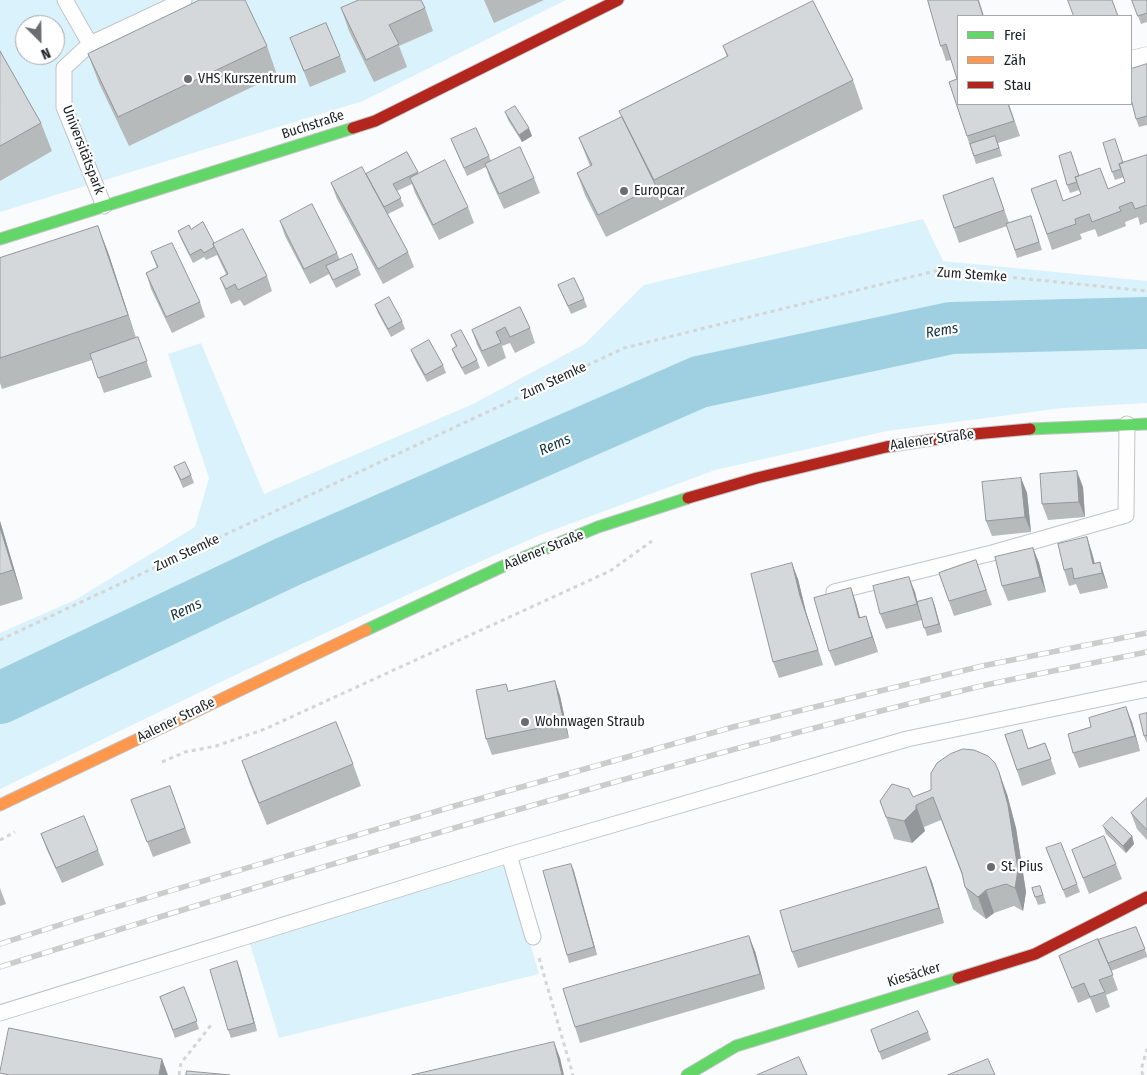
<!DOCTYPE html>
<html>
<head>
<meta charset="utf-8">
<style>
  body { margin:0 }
  #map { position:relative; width:1147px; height:1075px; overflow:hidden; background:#f9fbfc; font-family:"Fira Sans Condensed",sans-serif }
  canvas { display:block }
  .legend { position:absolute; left:957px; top:15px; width:175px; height:90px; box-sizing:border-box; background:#fff; border:1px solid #a4a6a7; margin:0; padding:6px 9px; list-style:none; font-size:15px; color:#1b2124 }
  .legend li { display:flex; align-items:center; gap:10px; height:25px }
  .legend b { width:25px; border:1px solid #a4a6a7 }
  .north { position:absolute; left:15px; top:15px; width:50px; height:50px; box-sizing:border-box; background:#fff; border:1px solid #a4a6a7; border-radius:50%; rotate:157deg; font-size:14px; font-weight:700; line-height:20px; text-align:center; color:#1b2124 }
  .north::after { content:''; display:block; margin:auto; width:18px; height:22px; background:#696d70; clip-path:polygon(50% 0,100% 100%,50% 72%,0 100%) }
</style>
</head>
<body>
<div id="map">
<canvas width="1147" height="1075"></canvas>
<ul class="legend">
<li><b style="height:6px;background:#63d668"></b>Frei</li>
<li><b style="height:6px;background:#ff974d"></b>Zäh</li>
<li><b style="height:6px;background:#b3261e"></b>Stau</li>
</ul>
<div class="north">N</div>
</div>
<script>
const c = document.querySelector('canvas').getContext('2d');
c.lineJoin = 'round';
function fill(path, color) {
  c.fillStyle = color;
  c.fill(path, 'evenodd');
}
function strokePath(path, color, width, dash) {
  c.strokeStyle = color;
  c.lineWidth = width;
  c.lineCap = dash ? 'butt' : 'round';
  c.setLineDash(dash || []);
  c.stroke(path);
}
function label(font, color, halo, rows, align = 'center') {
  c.font = font + ' "Fira Sans Condensed",sans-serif';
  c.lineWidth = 4.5;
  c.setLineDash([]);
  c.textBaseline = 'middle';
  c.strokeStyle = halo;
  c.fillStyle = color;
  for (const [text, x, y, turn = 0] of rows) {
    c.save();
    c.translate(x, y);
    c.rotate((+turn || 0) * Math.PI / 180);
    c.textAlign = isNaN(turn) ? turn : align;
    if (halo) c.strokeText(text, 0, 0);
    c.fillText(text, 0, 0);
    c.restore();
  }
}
fill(new Path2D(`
  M0,0H566L363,101L0,212ZM25,25H55V55H25Z
  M923,219L943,261L1147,281V403L1062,408L887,431L715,470L540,535L457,572L250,668L0,789V633L75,600L195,527L209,478L168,354L201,343L264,494L473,404L585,344L644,285Z
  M507,865L539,974L279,1038L250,944L391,899Z`), '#daf2fb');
strokePath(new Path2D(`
  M0,698L287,562L699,382L951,328L1147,323`), '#9fd0e1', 52);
const lane = new Path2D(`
  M65,0L90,44
  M104,206L64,107V68L90,44L184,0
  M834,592L992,553L1126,515L1127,424
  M509,855L533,937
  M0,1013L509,855L907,739L1147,689`);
const street = new Path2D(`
  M1131,65L1147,61`);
const fast = new Path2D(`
  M0,239L353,128
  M1030,429L1147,424
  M366,630L510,563L598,527L688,498
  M687,1075L736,1046L958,978`);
const slow = new Path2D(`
  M0,805L366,630`);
const jam = new Path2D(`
  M353,128L375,121L618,0
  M688,498L757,478L886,447L963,435L1030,429
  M958,978L1035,954L1147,897`);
strokePath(lane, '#c1c5c7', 17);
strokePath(street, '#c1c5c7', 29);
strokePath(fast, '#c1c5c7', 13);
strokePath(slow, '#c1c5c7', 13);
strokePath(jam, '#c1c5c7', 13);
strokePath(new Path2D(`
  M0,640L624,348L939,270L1147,291
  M162,762L185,752L216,746L265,729L610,571L652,541
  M0,840L15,832
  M539,958L573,1075
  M179,1075L181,1063L212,1024
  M1143,1075L1141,1070L1147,1049`), '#d4d5d5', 3, [4, 4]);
strokePath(lane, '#fefeff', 15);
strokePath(street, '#fefeff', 28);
strokePath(fast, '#63d668', 11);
strokePath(slow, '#ff974d', 11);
strokePath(jam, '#b3261e', 11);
const rail = new Path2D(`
  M0,944L103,911L451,807L733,727L982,666L1147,633
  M0,967C323,865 648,767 977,687C1033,674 1091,664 1147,652`);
strokePath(rail, '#cbcccc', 5.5);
strokePath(rail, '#fff', 4, [11]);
fill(new Path2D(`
  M484,0H544L494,23Z
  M928,0H979L984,16H958V104H1009L1020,136L998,143L1002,156L976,164L949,82L957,79L951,60L946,61L941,46Z
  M1132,0H1147V22L1141,24Z
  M341,8H425L433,31L399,46L407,67L374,82L349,31Z
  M290,38L340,56L346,72L310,87Z
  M267,46L277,75L129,146L99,83L88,54Z
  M723,46L853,80L863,109L606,237L585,195L577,173L590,166L579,138L622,117L619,111L727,57Z
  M0,51L41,123L52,151L0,181Z
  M1147,64V125L1139,127L1136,119Z
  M505,112L532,136L522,142L508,120Z
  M451,139L489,156L491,161L534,178L540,193L504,209L490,179L486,167L467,176Z
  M407,152L418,173L468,207L474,223L439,240L415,193L412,184L397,191L404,206L388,214L408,252L414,267L383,284L337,199L331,183L366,174Z
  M1071,152L1079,176L1108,189L1125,182L1124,177L1115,180L1112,172L1123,162L1147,155V222L1140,225L1138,217L1125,222L1126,226L1098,237L1095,229L1080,234L1082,239L1052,250L1031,189L1063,201L1081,195L1079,190L1070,193L1067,185Z
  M993,178L1009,223L1031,216L1042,250L1017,258L1007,226L959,243L943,196Z
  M280,221L337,253L340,260L358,268L361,275L336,288L329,274L310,284L285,236Z
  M98,226L109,255L136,338L138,337L152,377L104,393L92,360L2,389L0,383V258Z
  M191,229L267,276L272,291L244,306L240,300L231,304L226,293L220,278L226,274L217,255L206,260L204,257L193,263L181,239L178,231Z
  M151,252L200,302L205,317L172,333L151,289L146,273L157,268Z
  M558,285L584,299L587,307L571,314Z
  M375,305L402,321L405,329L391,337L378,313Z
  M520,307L530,328L535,343L515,353L510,343L502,346L506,358L488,367L477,345L472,330Z
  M451,335L477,360L480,368L465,375L455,357L452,349L456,347Z
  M411,350L443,365L446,373L427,382L414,358Z
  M174,467L191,475L194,483L183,488Z
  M1021,478L1027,493L1031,532L992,536L986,521Z
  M1083,487L1085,517L1048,520L1042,504Z
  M0,521L23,599L0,606Z
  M1087,537L1092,553L1095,563L1100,562L1105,578L1108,588L1080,594L1076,584L1069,586L1064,570Z
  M1033,548L1039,563L1046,592L1008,601L1002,586Z
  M976,560L992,605L954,616L939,573Z
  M798,579L806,612L823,665L779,678L773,662Z
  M851,588L856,603L860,617L871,631L878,652L835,666L829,651Z
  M915,592L917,602L932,598L942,632L927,636L922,620L886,629L880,614Z
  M555,681L560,696L569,738L492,755L486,739L506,684L508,691Z
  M1147,713V743L1144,736Z
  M1132,722L1140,751L1079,768L1073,753Z
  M1005,735L1029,748L1045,743L1056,774L1022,786Z
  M242,761L353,764L361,786L267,825L250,784Z
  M170,786L191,843L153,857L131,800Z
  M1007,794L1016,828L1026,892L1023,911L1014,906L994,913L986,919L973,909L965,887L962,875L941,820L924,827L925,831L912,843L894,839L880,801L913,797Z
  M1147,798V840L1137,829L1131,813Z
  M1103,826L1132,836L1134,844L1126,853L1106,834Z
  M41,834L98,850L104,865L62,883L47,850Z
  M1046,848L1077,884L1080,892L1066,898Z
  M1072,850L1116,864L1122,879L1089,894Z
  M571,864L597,955L569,963L567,955Z
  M926,867L932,882L944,923L798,968L792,952Z
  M0,888L6,904L0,906Z
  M1032,888L1043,894L1046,903L1038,905Z
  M1136,927L1147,955V957L1111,971L1118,990L1106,995L1110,1007L1096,1013L1090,998L1078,1003L1059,956Z
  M755,951L765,989L580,1043L575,1027Z
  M237,961L257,1031L231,1038L228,1030Z
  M184,987L199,1029L175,1038L160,997Z
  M871,1030L928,1032L931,1040L882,1060Z`), '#b6babb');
fill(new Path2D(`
  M529,128L532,136L522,142L519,135Z
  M98,226L109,255L138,344L128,315Z
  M1077,471L1083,487L1085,517L1079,502Z
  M1021,478L1027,493L1031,532L1025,517Z
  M0,521L23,599L13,570L0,527Z
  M1087,537L1092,553L1097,574L1093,564Z
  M1033,548L1039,563L1046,592L1040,577Z
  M1100,562L1105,578L1108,588L1102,573Z
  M792,563L798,579L806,612L823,665L800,596Z
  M909,577L915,592L922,620L917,604Z
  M851,588L856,603L864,633L859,618Z
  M932,598L935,606L942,632L939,624Z
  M866,616L878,652L872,637Z
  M555,681L560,696L569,738L564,723Z
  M1126,707L1132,722L1140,751L1135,736Z
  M999,772L1007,794L1016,828L1026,892L1023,911L1015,888Z
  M916,805L925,831L912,843L904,821Z
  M1132,836L1134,844L1126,853L1123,846Z
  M571,864L574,871L597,955L594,947Z
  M926,867L932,882L944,923L939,908Z
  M986,890L994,913L986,919L978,897Z
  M749,936L755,951L765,989L760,974Z
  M237,961L240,969L257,1031L254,1023Z
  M554,1042L560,1058L564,1075H562Z
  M162,1059L168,1075H159Z`), '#949799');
const building = new Path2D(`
  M200,0H245L267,46L118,117L88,54Z
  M359,0H421L425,8L389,25L399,44L366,60L341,8Z
  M928,0H978L983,16H958V104H1008L1014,121L967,136L949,82L957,79L946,44L941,46Z
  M1068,0H1112L1118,16H1074Z
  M1132,0H1147V13L1138,16Z
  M813,1L853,80L654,180L619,111L728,56L723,46Z
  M326,23L340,56L304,71L290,38Z
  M0,51L41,123L0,146Z
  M1147,64V116L1136,119L1131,99V69Z
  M515,106L529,128L519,135L505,112Z
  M622,117L656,186L598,215L577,173L592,165L579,138Z
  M476,128L489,156L464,168L451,139Z
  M995,136L999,148L974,156L970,144Z
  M1115,139L1123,163L1119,164L1121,169L1112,172L1103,143Z
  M520,147L534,178L499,194L485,164Z
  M407,152L418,172L393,184L401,198L384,207L366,174Z
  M1071,152L1079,176L1075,177L1077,182L1067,185L1059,156Z
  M1147,155V205L1135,209L1132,202L1119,207L1121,211L1092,222L1089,214L1075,219L1076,224L1047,234L1031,189L1056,180L1063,201L1081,194L1075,177L1100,168L1108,189L1125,182L1119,164Z
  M445,160L468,207L433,225L410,178Z
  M362,167L408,252L378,269L331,183Z
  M993,178L1004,210L954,228L943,196Z
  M312,204L337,253L304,269L280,221Z
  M1031,216L1039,242L1015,250L1006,224Z
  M203,222L214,243L213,244L214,247L204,253L201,249L190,255L178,231L189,225L191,229Z
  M98,226L128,315L0,358V258Z
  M243,229L267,276L238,290L235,284L226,289L220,278L228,274L213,244Z
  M172,243L200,302L166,317L146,273L158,267L151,252Z
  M352,254L358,268L333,280L326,266Z
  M574,278L584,299L568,306L558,285Z
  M389,297L402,321L388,329L375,305Z
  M520,307L530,328L510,337L505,327L496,332L501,343L482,351L472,330Z
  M461,330L477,360L462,368L452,349L457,346L451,335Z
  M138,337L147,361L98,378L90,354Z
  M429,340L443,365L425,375L411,350Z
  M185,462L191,475L181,480L174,467Z
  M1077,471L1079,502L1042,504L1040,474Z
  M1021,478L1025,517L986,521L982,482Z
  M0,527L13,570L0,574Z
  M1087,537L1093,564L1100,562L1102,573L1074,579L1072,568L1064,570L1058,544Z
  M1033,548L1040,577L1002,586L995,557Z
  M976,560L986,590L949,601L939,573Z
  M792,563L800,596L818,650L773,662L751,574Z
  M909,577L917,604L880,614L873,586Z
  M851,588L859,618L866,616L872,637L829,651L814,598Z
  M932,598L939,624L924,628L917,602Z
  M555,681L564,723L486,739L476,690L506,684L508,691Z
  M1126,707L1135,736L1073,753L1068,734L1091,727L1089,718Z
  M1147,713V735L1144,736L1139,715Z
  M336,722L353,764L259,803L242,761Z
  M1022,730L1028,749L1045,743L1051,759L1017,770L1005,735Z
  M963,749L974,750L988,756L995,763L999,772L1008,805L1018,870L1015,888L1006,884L986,890L978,897L965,887L962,873L933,797L916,805V809L904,821L886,817L880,801L892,784L909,789L913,797L931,790V773L937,763L950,754Z
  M170,786L185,828L147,842L131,800Z
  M1147,798V830L1131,813Z
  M84,816L98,850L56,868L41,834Z
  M1112,817L1132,836L1123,846L1103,826Z
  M1104,836L1116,864L1083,878L1072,850Z
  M1061,843L1077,884L1063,890L1046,848Z
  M571,864L594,947L567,955L543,871Z
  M926,867L939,908L792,952L780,911Z
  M1040,886L1043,895L1035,897L1032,888Z
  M1136,927L1145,949L1108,963L1098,940Z
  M749,936L760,974L575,1027L563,989Z
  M1098,939L1113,975L1099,980L1105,992L1090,997L1084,983L1072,988L1059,956Z
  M237,961L254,1023L228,1030L210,970Z
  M184,987L197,1021L173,1030L160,997Z
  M918,1011L928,1032L879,1052L871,1030Z
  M9,1028L162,1059L159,1075H9L0,1073Z
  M554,1042L562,1075H412Z
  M799,1057L807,1075H757Z
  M988,1059L995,1075H948Z
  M187,1071L230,1075H186Z`);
fill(building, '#d4d8da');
strokePath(building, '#949799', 1);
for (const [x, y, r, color] of [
  [188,79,5,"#696d70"],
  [624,191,5,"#696d70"],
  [525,722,5,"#696d70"],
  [991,867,5,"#696d70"]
]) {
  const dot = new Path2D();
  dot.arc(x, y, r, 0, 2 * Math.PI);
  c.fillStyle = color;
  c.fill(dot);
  strokePath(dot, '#fff', 2);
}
label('14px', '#1b2124', '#fff', [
  ["VHS Kurszentrum",198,79],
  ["Europcar",634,191],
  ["Wohnwagen Straub",535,722],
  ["St. Pius",1001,867]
], 'left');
label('14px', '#1b2124', '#fff', [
  ["Buchstraße",313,125,-18],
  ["Universitätspark",83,150,69],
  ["Zum Stemke",972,275,4],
  ["Zum Stemke",554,381,-25],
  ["Aalener Straße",932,440,-8],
  ["Aalener Straße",544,550,-22],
  ["Zum Stemke",187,553,-25],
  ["Aalener Straße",176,720,-26],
  ["Kiesäcker",914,975,-17]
]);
label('italic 15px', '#173843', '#fff', [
  ["Rems",942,331,-9],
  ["Rems",555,445,-24],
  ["Rems",186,610,-25]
]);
</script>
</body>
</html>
